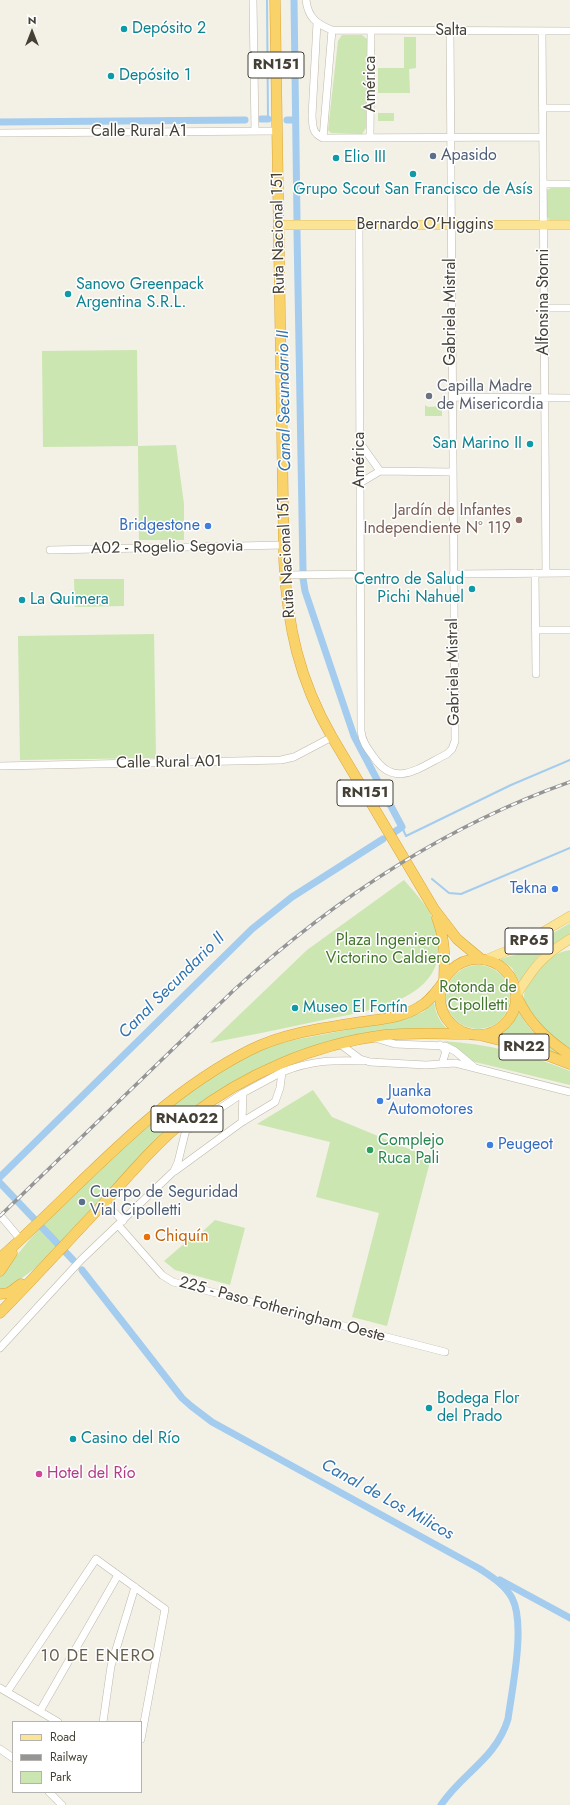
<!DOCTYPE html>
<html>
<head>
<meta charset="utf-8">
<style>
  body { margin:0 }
  #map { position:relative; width:570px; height:1805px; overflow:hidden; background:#f3f0e6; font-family:Jost,sans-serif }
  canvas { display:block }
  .legend { position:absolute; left:12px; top:1721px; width:130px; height:72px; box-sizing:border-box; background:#fff; border:1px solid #b5b3af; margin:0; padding:5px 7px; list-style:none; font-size:12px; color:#454036 }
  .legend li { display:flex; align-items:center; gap:8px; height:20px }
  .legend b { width:20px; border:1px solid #b5b3af }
  .north { position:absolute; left:12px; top:12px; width:40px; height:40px; -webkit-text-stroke:3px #fff; paint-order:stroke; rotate:0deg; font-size:11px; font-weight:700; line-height:16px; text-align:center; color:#454036 }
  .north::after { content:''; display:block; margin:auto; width:14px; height:18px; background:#454036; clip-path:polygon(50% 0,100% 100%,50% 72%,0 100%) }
</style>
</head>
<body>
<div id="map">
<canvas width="570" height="1805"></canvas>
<ul class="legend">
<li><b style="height:5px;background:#fce496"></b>Road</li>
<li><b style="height:5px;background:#959595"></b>Railway</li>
<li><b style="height:11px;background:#cbe6b0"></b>Park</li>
</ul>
<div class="north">N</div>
</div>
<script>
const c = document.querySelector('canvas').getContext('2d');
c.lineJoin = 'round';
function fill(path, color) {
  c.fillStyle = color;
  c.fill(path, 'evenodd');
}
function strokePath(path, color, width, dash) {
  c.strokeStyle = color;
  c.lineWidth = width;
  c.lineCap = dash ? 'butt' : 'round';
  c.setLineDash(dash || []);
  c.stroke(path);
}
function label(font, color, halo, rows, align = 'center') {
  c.font = font + ' Jost,sans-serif';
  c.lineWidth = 3;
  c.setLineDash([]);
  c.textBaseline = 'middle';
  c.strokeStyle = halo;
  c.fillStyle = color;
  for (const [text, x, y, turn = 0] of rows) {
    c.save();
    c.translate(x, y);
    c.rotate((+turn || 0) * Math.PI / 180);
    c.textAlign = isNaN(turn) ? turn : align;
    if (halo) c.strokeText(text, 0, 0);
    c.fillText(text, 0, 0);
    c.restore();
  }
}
fill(new Path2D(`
  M342,35H362L367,39L366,128L362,134L331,133L328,130L338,41Z
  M404,37H416V68L409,69L410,93H378V68H404Z
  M378,113H394V121H378Z
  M570,187V221H550L547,217V190L551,188Z
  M137,350L138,446L176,445L184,504V540H139L138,446L43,447L42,351Z
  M425,405L428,407L442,406V416H425Z
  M74,579H124V606L75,607Z
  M154,634L156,758L20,760L18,636Z
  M404,880C415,893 430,908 435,924C458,998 374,1010 323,1020C285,1028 247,1036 210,1043L307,950Z
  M570,923V934C543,951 536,954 520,983L512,968L500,959L518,954Z
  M570,950V1049C556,1039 521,1015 524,995C525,986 532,978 537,971C545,960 557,952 570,950Z
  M446 997a32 32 0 1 1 64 0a32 32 0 1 1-64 0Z
  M434,1002C436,1015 440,1023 450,1031L365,1034L218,1091L41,1264L7,1289H0V1276L30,1239L62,1205L120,1150L165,1111L217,1073L263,1048L294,1040L404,1019L423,1012Z
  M519,1012C530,1034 550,1047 570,1060L498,1035L510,1026Z
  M443,1041C488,1044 528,1054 570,1071V1085L471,1061Z
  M313,1090L332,1117L431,1158L387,1326L352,1317L379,1213L316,1197L330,1142L257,1124Z
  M215,1220L245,1228L230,1285L175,1270L164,1261L199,1231L201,1233Z`), '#cbe6b0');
strokePath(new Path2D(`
  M267,0L268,119
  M402,827L406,836L511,785L570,760
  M432,879L449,893L461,894L570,848`), '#a3ccee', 2);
strokePath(new Path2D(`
  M294,0L297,219
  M261,119H268
  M287,120H295
  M0,122L245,120
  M297,231L303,571
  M303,578L305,591L354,736L402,827L393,833
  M0,1177L252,929L292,897L383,839
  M0,1183L73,1260
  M82,1270L182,1398L191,1406L212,1422L480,1569C492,1577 505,1585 512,1598C526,1624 512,1689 508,1719C496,1759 462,1773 441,1805
  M500,1580L570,1618`), '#a3ccee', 7);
const minor = new Path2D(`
  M253,0L255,131
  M306,0C308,17 316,24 332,30L570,31
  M317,23L312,116C313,127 312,133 323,138L542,137
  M542,31L546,573
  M542,108H570
  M0,133L277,131
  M323,138L332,30
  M370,138L371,30
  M543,184H570
  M359,225L361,731C362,741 367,748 373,756C395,790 420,767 447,754L452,749L455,741L450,31
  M544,308H570
  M452,397L570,398
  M360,443L380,471
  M360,483L380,471L452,472
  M50,550L284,545
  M535,573L536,674
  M453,574L570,573
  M285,575L361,574
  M535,630H570
  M0,766L281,760L294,757L332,737
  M375,1038L395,1044L445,1046L455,1051L473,1066
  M340,1044L360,1059L370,1062L426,1065L455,1063L570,1092
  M440,1045L446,1051L442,1064
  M242,1122L243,1093
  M186,1131L243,1093L282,1072
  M175,1171L242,1122L275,1102L280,1088L282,1072C313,1060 332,1060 364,1061
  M104,1202L123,1221
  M0,1215L21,1240
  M118,1225L162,1275L173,1282L445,1352
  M0,1348L81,1260L174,1171L178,1162L189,1117
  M0,1688L58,1722
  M7,1692L96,1559L165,1609L141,1739
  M40,1711L118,1575
  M103,1722L111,1666L135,1587
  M0,1749L13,1758
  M49,1792L62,1805`);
const major = new Path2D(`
  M279,225H570
  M485,960L521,945L570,916
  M517,994C535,966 541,957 570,939`);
const highway = new Path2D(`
  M275,0L284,560C287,625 299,680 332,737L434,909L457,939L481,959
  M437,918C445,939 445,958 444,979
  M440 997a38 38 0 1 1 76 0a38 38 0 1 1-76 0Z
  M517,997C529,1023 547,1040 570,1055
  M483,1036L523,1046L570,1064
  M0,1258C81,1187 151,1100 250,1050C284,1033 323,1028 361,1022C380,1019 402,1018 419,1007C429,1002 435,993 442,984
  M0,1271L12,1253
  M0,1294L9,1293L21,1284
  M0,1313C35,1277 69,1240 104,1203C131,1173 157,1142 189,1117C245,1074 314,1044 385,1035C413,1032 442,1034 470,1034`);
strokePath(minor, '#beb8a9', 8);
strokePath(major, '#e1c266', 10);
strokePath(highway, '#daa739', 11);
strokePath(minor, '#fff', 7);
strokePath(major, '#fce496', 9);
strokePath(highway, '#fad26a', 10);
const rail = new Path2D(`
  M0,1216L234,990C332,901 445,826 570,782`);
strokePath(rail, '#959595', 3.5);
strokePath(rail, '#fff', 2, [6]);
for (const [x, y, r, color] of [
  [124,29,4,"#0f9aa8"],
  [111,76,4,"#0f9aa8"],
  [433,156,4,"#5c6f8a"],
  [336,158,4,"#0f9aa8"],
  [413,174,4,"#0f9aa8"],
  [68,294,4,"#0f9aa8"],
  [429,396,4,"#6b7280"],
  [530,444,4,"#0f9aa8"],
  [519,520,4,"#8d6e63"],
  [208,526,4,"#3f7fe0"],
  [472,589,4,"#0f9aa8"],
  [22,600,4,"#0f9aa8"],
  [555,889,4,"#3f7fe0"],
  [295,1008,4,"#0f9aa8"],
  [380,1101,4,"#3f7fe0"],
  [490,1145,4,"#3f7fe0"],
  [370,1150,4,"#2e9e5b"],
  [82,1202,4,"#5c6f8a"],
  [147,1237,4,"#e8710a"],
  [429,1408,4,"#0f9aa8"],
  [73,1439,4,"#0f9aa8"],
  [39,1474,4,"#d1479c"]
]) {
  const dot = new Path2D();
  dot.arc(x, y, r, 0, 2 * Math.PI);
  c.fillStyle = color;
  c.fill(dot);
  strokePath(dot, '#fff', 1.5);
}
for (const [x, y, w] of [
  [276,65,56],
  [365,793,56],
  [529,941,48],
  [524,1047,50],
  [187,1119,72]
]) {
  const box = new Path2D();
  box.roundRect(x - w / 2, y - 13, w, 26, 3);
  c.fillStyle = '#fff';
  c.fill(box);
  strokePath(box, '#454036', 1);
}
label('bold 15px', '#454036', null, [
  ["RN151",276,65],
  ["RN151",365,793],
  ["RP65",529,941],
  ["RN22",524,1047],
  ["RNA022",187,1119]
]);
label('16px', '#0d838f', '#fff', [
  ["Depósito 2",132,29],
  ["Depósito 1",119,76],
  ["Elio III",344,158],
  ["Grupo Scout San Francisco de Asís",413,190,"center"],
  ["Sanovo Greenpack",76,285],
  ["Argentina S.R.L.",76,303],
  ["San Marino II",522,444,"right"],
  ["Centro de Salud",464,580,"right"],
  ["Pichi Nahuel",464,598,"right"],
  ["La Quimera",30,600],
  ["Museo El Fortín",303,1008],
  ["Bodega Flor",437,1399],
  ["del Prado",437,1417],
  ["Casino del Río",81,1439]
], 'left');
label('16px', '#454036', '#fff', [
  ["Salta",451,31],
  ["América",371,84,-90],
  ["Calle Rural A1",139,132],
  ["Bernardo O'Higgins",425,225],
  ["Ruta Nacional 151",279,233,-91],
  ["Alfonsina Storni",544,302,-90],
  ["Gabriela Mistral",451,312,-90],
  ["América",360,460,-90],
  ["A02 - Rogelio Segovia",167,548,-1],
  ["Ruta Nacional 151",287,557,-93],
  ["Gabriela Mistral",454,672,-91],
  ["Calle Rural A01",169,763,-1],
  ["225 - Paso Fotheringham Oeste",282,1310,15]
]);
label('16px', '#4e5e75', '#fff', [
  ["Apasido",441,156],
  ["Cuerpo de Seguridad",90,1193],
  ["Vial Cipolletti",90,1211]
], 'left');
label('16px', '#5b616d', '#fff', [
  ["Capilla Madre",437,387],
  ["de Misericordia",437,405]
], 'left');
label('16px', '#785e54', '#fff', [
  ["Jardín de Infantes",511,511],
  ["Independiente N° 119",511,529]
], 'right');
label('16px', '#366cbe', '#fff', [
  ["Bridgestone",200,526],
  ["Tekna",547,889],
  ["Juanka",388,1092,"left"],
  ["Automotores",388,1110,"left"],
  ["Peugeot",498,1145,"left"]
], 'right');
label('16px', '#43762a', '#fff', [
  ["Plaza Ingeniero",388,941],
  ["Victorino Caldiero",388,959],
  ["Rotonda de",478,988],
  ["Cipolletti",478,1006]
]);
label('16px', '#27864d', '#fff', [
  ["Complejo",378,1141],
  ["Ruca Pali",378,1159]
], 'left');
label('16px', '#c56008', '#fff', [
  ["Chiquín",155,1237]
], 'left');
label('16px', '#b23c85', '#fff', [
  ["Hotel del Río",47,1474]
], 'left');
label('italic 17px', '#3173af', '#fff', [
  ["Canal Secundario II",285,401,-91],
  ["Canal Secundario II",172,986,-45],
  ["Canal de Los Milicos",387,1500,29]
]);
c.letterSpacing = '1px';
label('17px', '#685e4d', '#fff', [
  ["10 DE ENERO",98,1657]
]);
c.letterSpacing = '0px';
</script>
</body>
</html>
